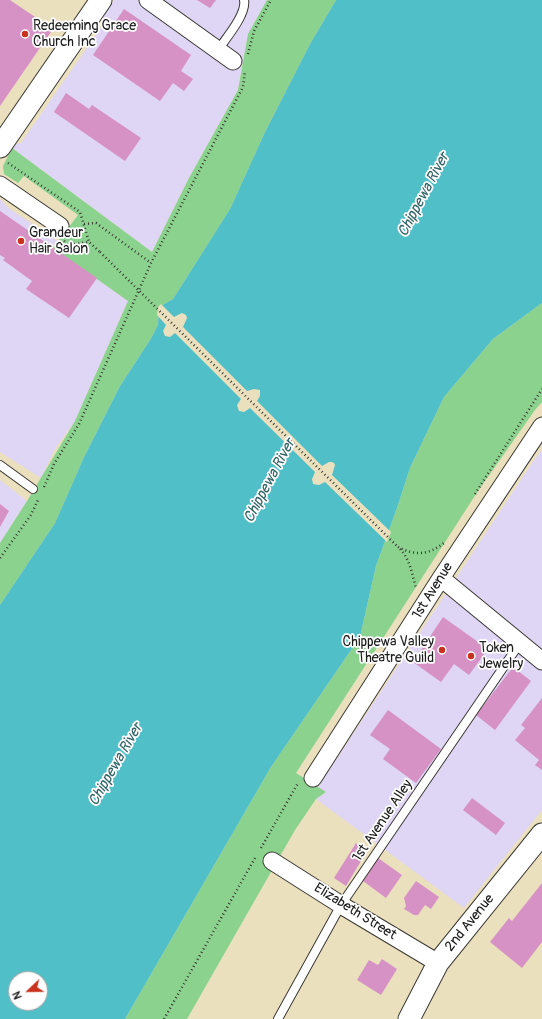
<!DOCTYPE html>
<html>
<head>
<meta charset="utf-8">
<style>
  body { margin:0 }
  #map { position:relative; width:542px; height:1019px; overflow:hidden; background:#ebe0be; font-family:Pangolin,sans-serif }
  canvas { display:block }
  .north { position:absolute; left:8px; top:971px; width:40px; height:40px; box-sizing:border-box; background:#fff; border:1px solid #a4a4a4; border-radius:50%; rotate:248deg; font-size:11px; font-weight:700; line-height:16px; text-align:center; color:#1c1c1c }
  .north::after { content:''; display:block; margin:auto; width:14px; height:18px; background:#c8321e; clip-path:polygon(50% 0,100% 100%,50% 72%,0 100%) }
</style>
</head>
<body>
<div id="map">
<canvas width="542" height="1019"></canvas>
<div class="north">N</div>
</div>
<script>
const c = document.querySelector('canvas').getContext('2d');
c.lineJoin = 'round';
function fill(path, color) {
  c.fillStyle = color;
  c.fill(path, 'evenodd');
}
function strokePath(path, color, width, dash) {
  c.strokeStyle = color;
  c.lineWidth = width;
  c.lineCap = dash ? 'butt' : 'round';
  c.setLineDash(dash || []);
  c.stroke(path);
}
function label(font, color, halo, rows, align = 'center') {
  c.font = font + ' Pangolin,sans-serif';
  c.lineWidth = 3.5;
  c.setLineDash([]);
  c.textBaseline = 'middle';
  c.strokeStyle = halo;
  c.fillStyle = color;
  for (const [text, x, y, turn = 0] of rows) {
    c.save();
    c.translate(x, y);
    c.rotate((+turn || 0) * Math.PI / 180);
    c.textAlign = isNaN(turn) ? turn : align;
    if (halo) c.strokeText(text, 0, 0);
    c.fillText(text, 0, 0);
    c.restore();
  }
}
fill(new Path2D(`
  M114,0H267L248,34L238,90L189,178L152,252L12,148L16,144L21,143L102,26L103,16Z
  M0,199L10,209L58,241L54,248L128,301L75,421L55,449L41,478L0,452Z
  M542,450V810L464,908L316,799L326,792L318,787L536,457Z
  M0,480L27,501L0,543Z`), '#dfd5f5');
fill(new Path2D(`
  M267,0H336L310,44L265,132L230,209L173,299L159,307L158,325L150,340L120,386L84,457L55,523L0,605V543L27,501L75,421L128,301L53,248L78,215L24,176L18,183L4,174L3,166L12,148L152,252L189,178L238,90L248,34Z
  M542,303V402L535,410L478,491L296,773L326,792L316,799L295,830L187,1019H125L271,767L360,637L376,566L398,505L410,468L444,397L493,339Z`), '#8ad28d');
fill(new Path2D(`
  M336,0H542V303L493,339L444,397L410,468L398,505L376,566L360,637L271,767L125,1019H0V605L55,523L84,457L120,386L150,340L158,325L159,307L173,299L230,209L265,132L310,44ZM16,979H40V1003H16Z`), '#51bfc8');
fill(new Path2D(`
  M161,304L174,317L182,313L186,315L187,318L183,327L247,391L254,389L260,390V396L257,401L322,466L329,462H332L334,463L335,465L332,475L391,532L387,542L325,482L319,485L313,484L312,479L315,472L250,408L244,412L239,411L237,405L241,399L175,333L170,337L165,336L163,331L166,325L157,315L158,307Z`), '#ebe0be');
fill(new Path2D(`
  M0,0H10L53,29L0,106Z
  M197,0H216L210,8Z
  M124,9L191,55L181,71L193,79L184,91L173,83L160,101L93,55Z
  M66,93L89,109L92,105L141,138L125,161L54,112Z
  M0,211L97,278L69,318L26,289L32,281L3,260L5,258L0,255Z
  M0,504L9,511L0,527Z
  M443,617L488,649L469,675L454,664L441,682L413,662Z
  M513,667L531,681L495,730L476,715Z
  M542,698V770L535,765L539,760L515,740L525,728L521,725Z
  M388,710L441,749L416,783L383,759L390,749L370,735Z
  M472,798L505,823L496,835L463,810Z
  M356,843L367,851L346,886L334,878Z
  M378,858L402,875L386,898L363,881Z
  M416,881L439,897L431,909L425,905L418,915H414L404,909L406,906L404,898Z
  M542,883V942L522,968L490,942L509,918L512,921Z
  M382,959L397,969L381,995L357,980L369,960L378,965Z`), '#d692c4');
const service = new Path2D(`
  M218,50C226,38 247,14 244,0
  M0,465L33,489
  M278,1019L341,905L520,643`);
const minor = new Path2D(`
  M148,0L233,61
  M0,185L60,226
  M441,578L542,661
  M313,778L441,578L542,426
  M272,861L346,908L438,963`);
const tertiary = new Path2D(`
  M0,147L101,0
  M409,1019L438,963L542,834`);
strokePath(service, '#3b3934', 10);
strokePath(minor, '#3b3934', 19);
strokePath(tertiary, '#3b3934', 23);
strokePath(new Path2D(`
  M248,54L254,31L271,0
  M8,163L80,212L89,242
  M84,224L96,223L151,263
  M64,241L68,245L89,242L100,252
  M63,251L68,245
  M44,487L54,464L79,424L151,263L243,87L245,71
  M475,494L542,389
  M398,547C416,556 428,555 444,543
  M400,549C410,559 412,574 416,588
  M0,558L31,515L38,500
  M261,848L298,783
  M164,1019L255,858`), '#3b3934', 2.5, [1, 3]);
strokePath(service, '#fff', 8);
strokePath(minor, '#fff', 17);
strokePath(tertiary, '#fff', 21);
strokePath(new Path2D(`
  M100,252L398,547`), '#3b3934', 2.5, [1, 3]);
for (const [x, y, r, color] of [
  [25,34,4,"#c8321e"],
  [21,241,4,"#c8321e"],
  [442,650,4,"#c8321e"],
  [471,656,4,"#c8321e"]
]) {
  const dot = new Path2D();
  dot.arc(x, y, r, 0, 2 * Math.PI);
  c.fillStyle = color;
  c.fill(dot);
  strokePath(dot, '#fff', 1.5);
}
label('14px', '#1c1c1c', '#fff', [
  ["Redeeming Grace",33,26],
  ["Church Inc",33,42],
  ["Grandeur",29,233],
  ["Hair Salon",29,249],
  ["Chippewa Valley",434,642,"right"],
  ["Theatre Guild",434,658,"right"],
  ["Token",479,648],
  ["Jewelry",479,664]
], 'left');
label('14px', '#1c1c1c', '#fff', [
  ["1st Avenue",433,591,-58],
  ["1st Avenue Alley",383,821,-56],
  ["Elizabeth Street",355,912,32],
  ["2nd Avenue",470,923,-51]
]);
label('italic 15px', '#346569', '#fff', [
  ["Chippewa River",424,195,-62],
  ["Chippewa River",270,481,-62],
  ["Chippewa River",116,765,-60]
]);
</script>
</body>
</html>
